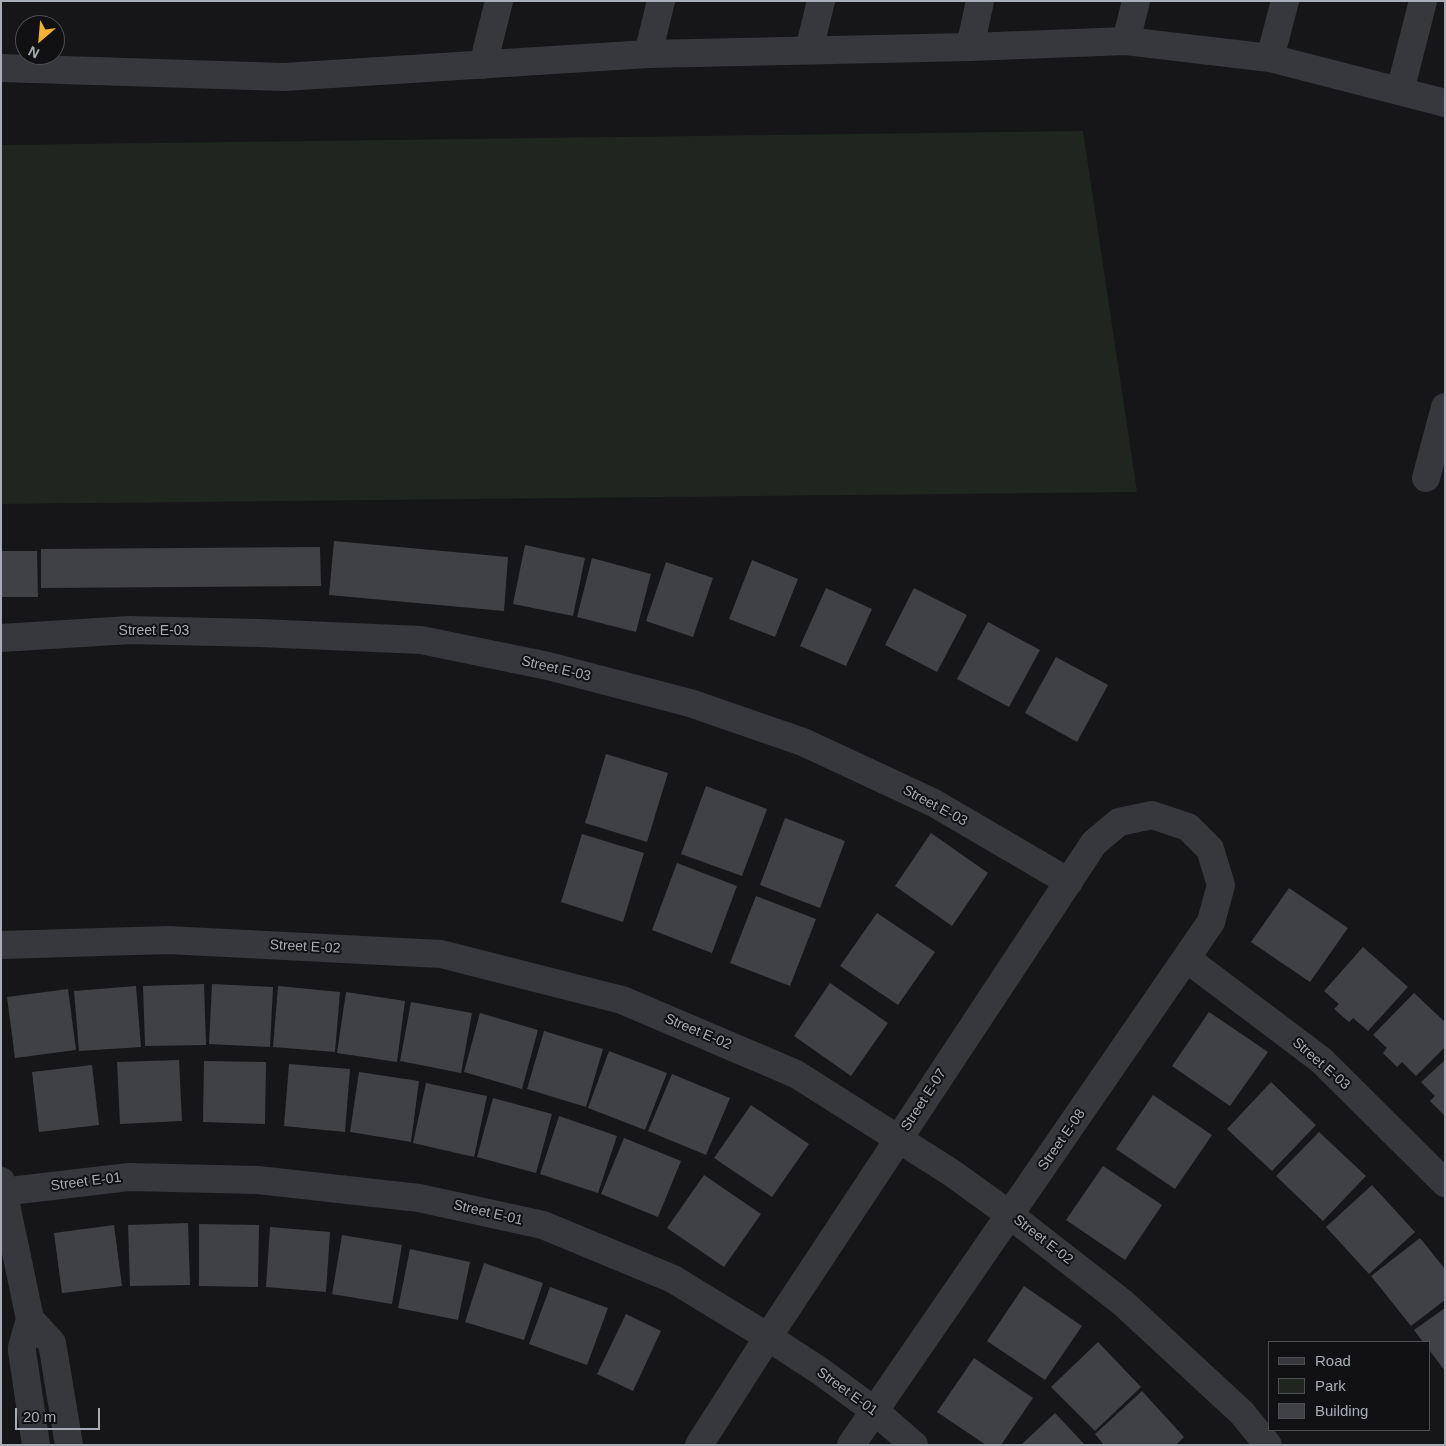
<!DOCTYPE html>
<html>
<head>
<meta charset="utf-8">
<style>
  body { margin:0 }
  #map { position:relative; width:1446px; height:1446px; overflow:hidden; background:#161618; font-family:Helvetica,sans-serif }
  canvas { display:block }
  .frame { position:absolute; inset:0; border:2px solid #a8adb8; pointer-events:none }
  .legend { position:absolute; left:1268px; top:1341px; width:162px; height:90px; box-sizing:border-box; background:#111113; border:1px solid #4d4f55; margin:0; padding:6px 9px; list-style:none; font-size:15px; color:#a8adb8 }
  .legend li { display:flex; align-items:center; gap:10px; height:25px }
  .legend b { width:25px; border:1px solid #4d4f55 }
  .north { position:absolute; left:15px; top:15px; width:50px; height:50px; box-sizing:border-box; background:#111113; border:1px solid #4d4f55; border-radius:50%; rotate:207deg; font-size:14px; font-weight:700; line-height:20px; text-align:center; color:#a8adb8 }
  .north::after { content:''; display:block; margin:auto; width:18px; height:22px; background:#f2b134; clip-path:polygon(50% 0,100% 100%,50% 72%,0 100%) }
  .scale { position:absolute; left:15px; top:1408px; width:85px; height:22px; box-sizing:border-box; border:2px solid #a8adb8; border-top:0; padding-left:6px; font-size:15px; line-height:18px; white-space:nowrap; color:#a8adb8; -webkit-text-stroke:4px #111113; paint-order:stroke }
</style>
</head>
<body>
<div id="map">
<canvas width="1446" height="1446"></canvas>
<div class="frame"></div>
<ul class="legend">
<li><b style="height:6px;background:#37383d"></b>Road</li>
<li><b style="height:14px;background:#1e261f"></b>Park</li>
<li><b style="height:14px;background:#404145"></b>Building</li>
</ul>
<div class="north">N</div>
<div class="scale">20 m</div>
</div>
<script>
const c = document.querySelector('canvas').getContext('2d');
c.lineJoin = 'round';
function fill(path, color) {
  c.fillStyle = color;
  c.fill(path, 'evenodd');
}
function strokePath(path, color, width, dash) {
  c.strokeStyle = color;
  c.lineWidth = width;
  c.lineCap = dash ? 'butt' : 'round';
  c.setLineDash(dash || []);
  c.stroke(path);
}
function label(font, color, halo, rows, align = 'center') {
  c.font = font + ' Helvetica,sans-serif';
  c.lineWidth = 4;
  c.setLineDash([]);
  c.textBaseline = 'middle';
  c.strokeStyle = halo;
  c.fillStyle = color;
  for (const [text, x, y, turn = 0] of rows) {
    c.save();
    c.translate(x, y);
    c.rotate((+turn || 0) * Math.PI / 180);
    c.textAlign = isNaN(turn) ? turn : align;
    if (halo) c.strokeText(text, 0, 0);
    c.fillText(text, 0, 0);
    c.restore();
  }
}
fill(new Path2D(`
  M1083,131L1137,492L1,504V145Z`), '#1e261f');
fill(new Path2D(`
  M334,541L508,557L504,611L329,595Z
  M525,545L585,558L573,616L513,604Z
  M320,547L321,586L41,588V549Z
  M1,551H37L38,597H1Z
  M592,558L651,574L636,632L577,617Z
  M752,560L798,579L775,637L729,619Z
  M666,562L713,578L693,637L646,621Z
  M826,588L872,609L846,666L800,646Z
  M914,588L967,615L937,672L885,645Z
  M988,622L1040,650L1009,707L957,679Z
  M1056,657L1108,685L1077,742L1025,713Z
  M606,754L668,773L647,842L585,823Z
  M706,786L767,809L742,876L681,854Z
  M785,818L845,841L820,908L760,885Z
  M931,833L988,873L952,926L895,886Z
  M582,834L644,853L623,922L561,902Z
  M677,863L737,886L712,953L652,930Z
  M1289,888L1348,928L1310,982L1251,942Z
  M756,896L816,919L790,986L730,963Z
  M877,913L935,952L898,1005L840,966Z
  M1363,947L1408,987L1368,1031L1353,1018L1349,1022L1334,1009L1339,1004L1324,991Z
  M830,983L888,1023L851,1076L794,1036Z
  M204,984L206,1045L145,1046L143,986Z
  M212,984L273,987L270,1047L209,1044Z
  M136,986L141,1047L79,1051L74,991Z
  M278,986L340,992L335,1052L273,1047Z
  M68,989L76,1050L15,1058L7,997Z
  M346,992L405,1001L397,1062L337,1053Z
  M1414,993L1445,1022V1047L1416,1076L1402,1062L1397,1067L1383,1053L1387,1048L1373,1035Z
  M411,1002L472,1013L461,1073L400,1061Z
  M1209,1012L1268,1052L1230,1106L1172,1066Z
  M480,1013L538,1030L522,1089L464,1072Z
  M544,1031L603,1049L586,1107L527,1089Z
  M609,1051L667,1073L645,1130L588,1108Z
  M179,1060L182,1121L120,1124L117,1062Z
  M1445,1060V1114L1444,1115L1430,1101L1435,1096L1421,1082Z
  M204,1061L266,1062L265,1124L203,1122Z
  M289,1064L350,1069L345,1132L284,1126Z
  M92,1065L99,1125L39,1132L32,1072Z
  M359,1072L419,1081L411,1142L350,1132Z
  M672,1074L730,1098L706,1155L648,1131Z
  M1271,1082L1316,1125L1272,1171L1227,1129Z
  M426,1083L487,1096L474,1157L413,1143Z
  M1153,1095L1212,1135L1175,1189L1116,1149Z
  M493,1098L552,1114L536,1173L477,1157Z
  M751,1105L809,1144L772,1197L714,1158Z
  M559,1116L617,1136L598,1193L540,1174Z
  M1319,1132L1366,1176L1323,1221L1276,1176Z
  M624,1138L681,1161L658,1217L601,1194Z
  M1103,1166L1162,1205L1125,1260L1066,1220Z
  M704,1175L761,1214L724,1267L667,1228Z
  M1372,1185L1415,1232L1369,1274L1326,1227Z
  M188,1223L190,1285L130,1286L128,1225Z
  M199,1224L259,1225L258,1287L199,1286Z
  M114,1225L122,1286L62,1293L54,1233Z
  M270,1227L330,1232L326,1292L266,1287Z
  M342,1235L402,1245L392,1304L332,1294Z
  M1420,1238L1445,1269V1300L1411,1326L1371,1276Z
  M410,1249L470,1262L458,1320L398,1308Z
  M484,1263L543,1283L524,1340L465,1322Z
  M1024,1286L1082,1326L1045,1380L987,1341Z
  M550,1287L608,1308L587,1365L529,1344Z
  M1445,1308V1371L1430,1351V1342H1423L1414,1330Z
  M626,1314L661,1331L633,1391L597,1374Z
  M1098,1342L1141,1387L1095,1431L1051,1387Z
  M974,1358L1033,1398L1001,1445H986L937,1412Z
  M1142,1391L1184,1437L1176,1445H1104L1095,1434Z
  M1055,1413L1085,1445H1021Z`), '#404145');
strokePath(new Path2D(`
  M1126,41L1136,1
  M970,47L980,1
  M809,50L821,1
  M648,54L661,1
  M1270,58L1285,1
  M483,65L499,1
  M1,68L284,77L648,54L970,47L1126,41L1270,58L1445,103
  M1400,91L1423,1
  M1426,478L1445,407
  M1,638L130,630L260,633L421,640L548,666L690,703L803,742L934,803L1069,882
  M1,945L168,940L441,954L622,1000L796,1074L952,1173L1010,1215L1123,1303L1242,1413L1268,1445
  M1187,959L1321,1060L1445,1183
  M1,1181L30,1319L22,1347V1351L36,1445
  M1,1192L129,1177L258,1180L419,1198L543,1225L673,1279L768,1337L820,1371L875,1411L914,1445
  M30,1319L52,1343L69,1445
  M699,1445L768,1337L1094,843L1119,822L1152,815L1188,827L1210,849L1221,885L1211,922L851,1445`), '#37383d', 28);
label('14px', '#a8adb8', '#111113', [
  ["Street E-03",154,631],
  ["Street E-03",556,669,13],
  ["Street E-03",935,806,28],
  ["Street E-02",305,947,3],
  ["Street E-02",698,1032,23],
  ["Street E-03",1321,1064,41],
  ["Street E-07",924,1100,-57],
  ["Street E-08",1062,1140,-55],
  ["Street E-01",86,1182,-7],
  ["Street E-01",488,1213,13],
  ["Street E-02",1043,1240,38],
  ["Street E-01",847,1392,36]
]);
</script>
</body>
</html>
